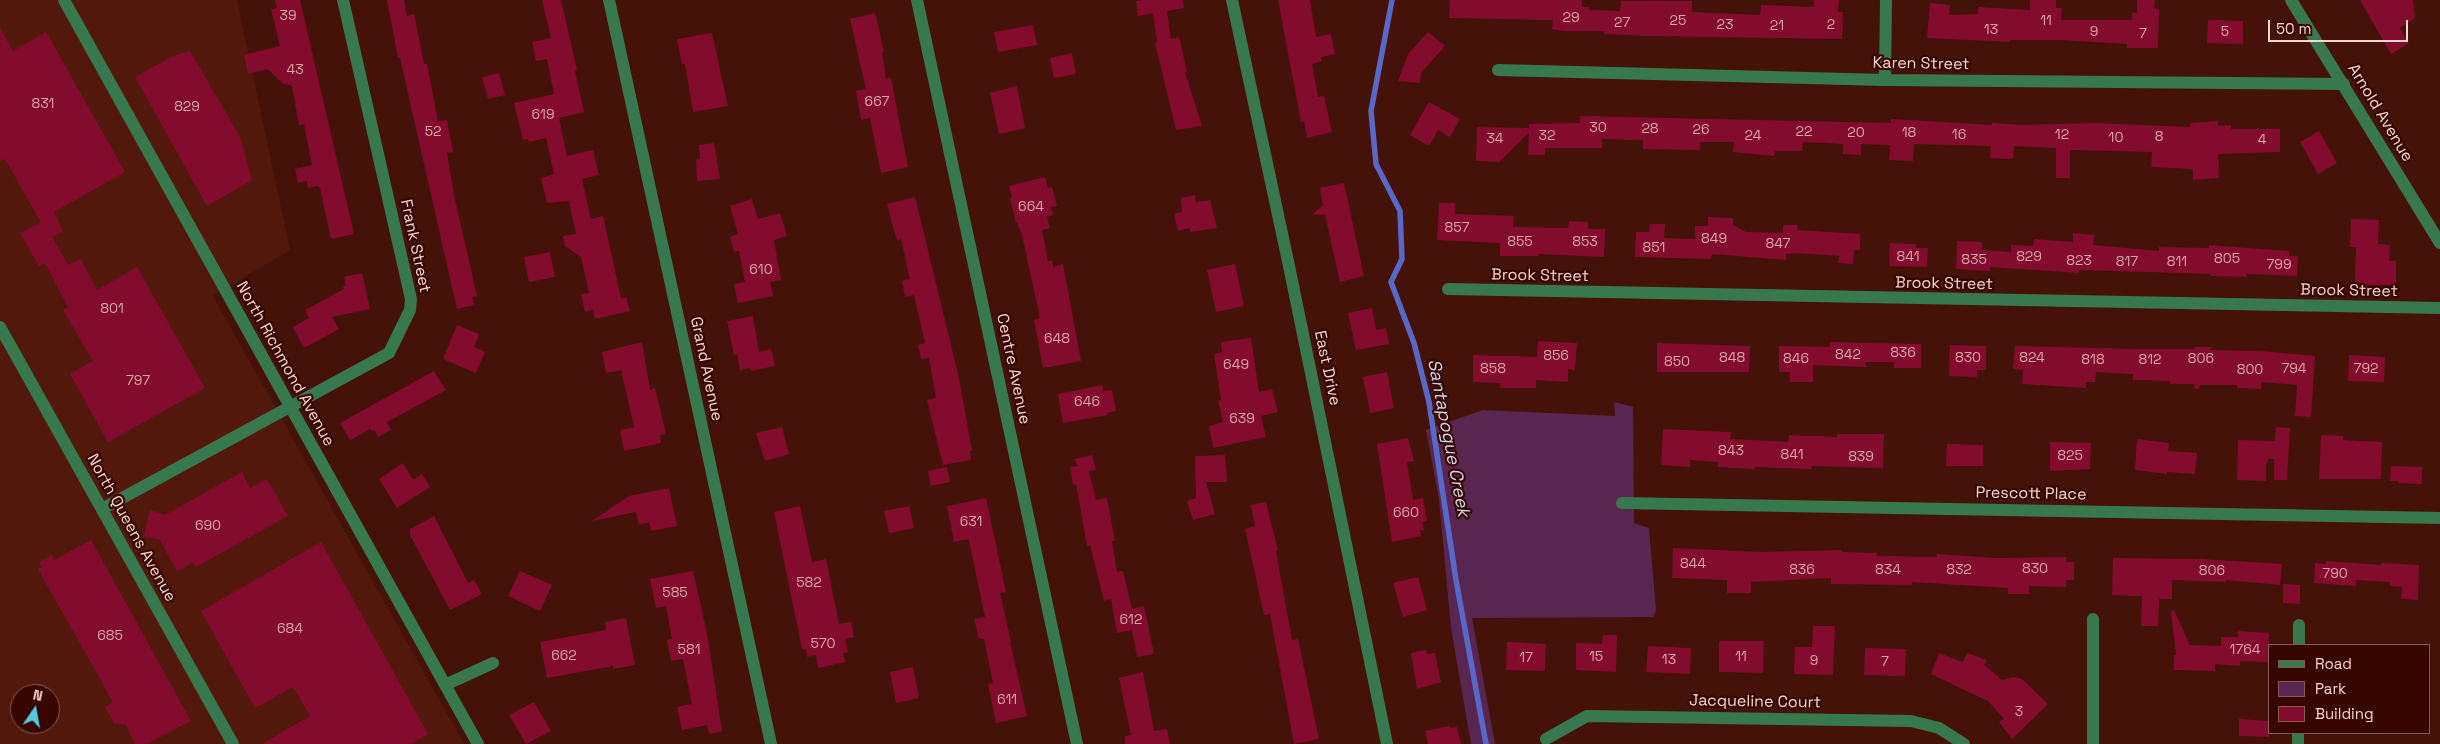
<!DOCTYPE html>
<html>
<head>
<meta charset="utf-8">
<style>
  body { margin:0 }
  #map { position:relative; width:2440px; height:744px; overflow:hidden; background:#441208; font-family:"Space Grotesk",sans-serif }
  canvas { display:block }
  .legend { position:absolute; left:2268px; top:644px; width:162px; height:90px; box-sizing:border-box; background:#380601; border:1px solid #855953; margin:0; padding:6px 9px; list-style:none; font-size:15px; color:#f8d6ce }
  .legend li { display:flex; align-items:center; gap:10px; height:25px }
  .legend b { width:25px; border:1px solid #855953 }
  .north { position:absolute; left:10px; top:684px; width:50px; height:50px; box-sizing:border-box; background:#380601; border:1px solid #855953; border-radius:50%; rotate:12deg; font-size:14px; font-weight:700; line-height:20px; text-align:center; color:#f8d6ce }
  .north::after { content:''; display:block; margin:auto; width:18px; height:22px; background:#56c9e1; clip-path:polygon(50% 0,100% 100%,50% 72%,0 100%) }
  .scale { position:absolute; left:2268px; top:20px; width:140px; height:22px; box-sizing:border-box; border:2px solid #f8d6ce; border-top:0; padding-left:6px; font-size:15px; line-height:18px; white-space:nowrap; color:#f8d6ce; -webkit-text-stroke:4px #380601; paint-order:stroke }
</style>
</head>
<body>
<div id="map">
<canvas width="2440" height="744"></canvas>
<ul class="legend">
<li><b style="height:6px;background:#38784e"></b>Road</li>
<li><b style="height:14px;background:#592651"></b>Park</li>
<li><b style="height:14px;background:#830c2e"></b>Building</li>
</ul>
<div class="north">N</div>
<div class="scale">50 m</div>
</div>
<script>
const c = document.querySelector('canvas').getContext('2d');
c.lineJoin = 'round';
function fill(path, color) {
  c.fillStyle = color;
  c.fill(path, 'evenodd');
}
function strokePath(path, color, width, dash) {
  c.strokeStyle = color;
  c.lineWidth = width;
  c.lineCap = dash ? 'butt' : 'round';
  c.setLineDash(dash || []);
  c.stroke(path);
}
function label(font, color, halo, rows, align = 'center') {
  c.font = font + ' "Space Grotesk",sans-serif';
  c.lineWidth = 4.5;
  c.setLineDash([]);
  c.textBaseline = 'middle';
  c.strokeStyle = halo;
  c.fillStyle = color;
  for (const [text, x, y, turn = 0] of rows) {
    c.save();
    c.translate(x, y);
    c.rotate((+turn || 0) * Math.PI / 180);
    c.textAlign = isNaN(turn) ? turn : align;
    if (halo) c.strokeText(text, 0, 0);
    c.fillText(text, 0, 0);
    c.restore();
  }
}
fill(new Path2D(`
  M0,0H237L290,250L213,296L464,744H0ZM20,694H50V724H20Z`), '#52180c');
fill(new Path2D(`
  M1614,402L1633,407L1634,523L1649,528L1656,611L1653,617L1472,618L1495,744H1471L1451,628L1439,499L1426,430L1483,410L1615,416Z`), '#592651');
strokePath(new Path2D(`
  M1392,0L1371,111L1376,164L1400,211L1402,259L1391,282L1414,343L1429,402L1456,580L1486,744`), '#5768c8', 5.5);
fill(new Path2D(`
  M275,0H300L354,234L331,239L320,188L318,186L308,188L307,181L298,183L295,169L312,165L304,124L299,125L292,86L282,83L268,69L248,74L244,55L280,46L271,9L277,8Z
  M387,0H404L407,16L414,14L424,64H427L438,121L447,120L453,152L447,153L454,195L477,296L472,297L474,305L457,309L400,58H398Z
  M542,0H561L577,70L575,71L584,112L559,118L567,156L593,150L599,175L582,179L591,219L603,216L621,298L626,297L630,311L595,319L593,310L585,312L581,294L589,293L581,257L565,246L563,236L576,234L569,201L547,203L541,178L554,174L546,138L529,142L528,139L523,140L514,103L554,94L547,59L536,61L532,42L551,38Z
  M1143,0H1183L1184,8L1167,11L1171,39L1179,37L1187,72H1185L1202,126L1176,130L1155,43L1157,42L1153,13L1138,16L1136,1Z
  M1278,0H1310L1316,37L1331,34L1335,54L1321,57L1322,61L1312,64L1318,97L1324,96L1332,132L1307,138L1304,121L1301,122Z
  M1450,0H1582V7H1589V10L1620,11L1621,1H1692V12L1760,15L1761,5L1814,7V0H1839L1838,12H1843L1842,39L1651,36L1604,34V31H1563L1552,29L1553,20L1449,18Z
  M2030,0H2056V8H2062L2061,20H2132V13H2137V0H2155L2154,8L2159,9L2158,48H2127V44L2061,40H2010V42L1927,38L1930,3L1950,5L1949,15L1978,14V7L2030,10Z
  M2360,0H2413L2415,18L2400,28L2409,43L2391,54Z
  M875,13L884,51L882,52L886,79L891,78L908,167L881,173L870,118L861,120L856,91L866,89L850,19Z
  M2208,20L2243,21V44L2207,43Z
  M1033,25L1037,45L998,52L994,32Z
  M0,28L13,51L46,32L125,172L54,212L63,231L52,237L68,265L81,259L97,290L137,267L205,388L108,442L70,374L93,361L63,310L68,307L45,263L39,266L20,233L41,222L5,159L0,161Z
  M1428,32L1445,46L1421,73L1420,83L1398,81L1408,54Z
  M712,33L728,106L693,112L685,64H682L677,39Z
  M190,51L240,137L252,180L207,206L135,77L173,56Z
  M1072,53L1076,74L1054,78L1050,58Z
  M499,73L505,95L488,99L482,77Z
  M1017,86L1025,128L999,134L990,93Z
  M1429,102L1460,119L1450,137L1438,130L1429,146L1410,135Z
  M1580,116L1891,123V119L1992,125V123L2022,125L2096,123L2190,127V123L2218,121V126L2231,125V129H2280V152L2218,154L2219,178L2193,180V169L2151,167L2152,152L2070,150V178H2056V148L2014,146L2013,158L2008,159L1990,158L1991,146L1914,144L1913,161L1889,160L1890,145L1861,144V155L1843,154V144L1803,142L1802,151H1775L1774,156L1733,152L1734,142H1700V150L1643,149V140L1602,139V148H1545V155H1528L1529,133L1499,162L1476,161L1477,127L1529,128V124L1580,123Z
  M2319,131L2337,163L2318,174L2300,142Z
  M714,143L720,179L697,181L696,160L700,159L699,145Z
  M1045,177L1048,188L1052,187L1057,206L1051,207L1053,215L1047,217L1050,228L1042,230L1048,261L1052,260L1053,267L1063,264L1081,361L1043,368L1034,320L1040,318L1022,235L1017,222L1016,223L1010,198L1012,197L1009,186Z
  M1344,183L1364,276L1340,282L1325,215L1313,214L1323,205L1320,188Z
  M1195,195L1196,202L1210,200L1217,228L1191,232L1189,228L1178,231L1174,214L1182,212L1181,198Z
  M915,197L959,378L972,451H970L971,460L943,465L927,400L936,398L929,358L921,359L918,345L925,343L914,295L905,297L902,281L910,279L901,239L897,241L887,204Z
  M752,199L758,219L780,213L787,236L774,240L781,280L770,282L773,296L738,303L734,284L745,282L739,251L734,252L730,237L738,234L730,206Z
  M1439,203H1455V214L1514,216L1513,227L1566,228H1568L1569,221L1588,222V229H1605L1604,257L1539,254V256H1500V243L1437,240Z
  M1708,217L1733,218V225L1746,232L1783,233V225H1798L1797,230L1860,234V250H1854L1853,264L1838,263L1839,256L1796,253L1786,254V260L1712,254L1711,259L1635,257L1636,232H1649L1650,224H1665L1664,238L1695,239V226H1708Z
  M2351,219L2379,220L2378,244L2390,245L2389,261H2396V285H2355L2356,247H2350Z
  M2073,233L2094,235L2093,245L2159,251V247L2209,248V245L2289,251V256H2298L2297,276L2246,274V277L2211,276V274L2079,270V273L1990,267V271L1956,269L1957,241L1982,242V250L2011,252V245L2033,246L2034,239L2073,242Z
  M1890,243L1916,244V248H1928L1927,267L1889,266Z
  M550,252L555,277L529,282L524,257Z
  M1235,264L1244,306L1216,312L1207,270Z
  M362,273L370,309L332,317L339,329L304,348L293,327L309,318L305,310L344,289L343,286H346L344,277Z
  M1372,308L1376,330L1386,328L1389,344L1356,350L1348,313Z
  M753,316L759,352L771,349L775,366L751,371L750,368L740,370L737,354L734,355L727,321Z
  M457,325L479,334L474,347L485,352L476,373L443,359Z
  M1251,338L1259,392L1272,389L1278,412L1261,416L1266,437L1213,448L1209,426L1223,422L1218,401L1221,400L1214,354L1222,352L1221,342Z
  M1538,341L1577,343L1575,370L1568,369V382L1536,380V388H1500V383L1473,382V355L1537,357Z
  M642,342L650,390L655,388L666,434L660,435L661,443L624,451L620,430L634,427L621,370L606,373L602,352Z
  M1830,342L1921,344V368H1894V362H1866V367L1813,365V382H1790V372H1779V346L1830,347Z
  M1657,343L1750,346L1749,372H1657Z
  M1950,345L1986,346V370H1977V377L1949,376Z
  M2015,346L2133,349H2195V347H2211L2210,350L2262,351L2315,356L2311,417L2295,416L2297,385L2261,382V389L2237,388V385H2200L2199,389L2194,388V384H2170V381L2133,380V374L2096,372L2095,382H2086V388L2022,384L2023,370L2013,369Z
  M2349,355L2385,357L2384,382L2348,381Z
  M434,371L446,390L387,422L391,430L378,437L374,430L372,431L370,429L350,440L340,423Z
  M1387,372L1394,408L1370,413L1363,377Z
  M1102,385L1103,391L1112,390L1116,411L1107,413L1108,415L1063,423L1058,394Z
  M782,427L789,454L765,461L756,433Z
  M2276,427L2290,428L2287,480H2274V459H2268V463H2266V481L2237,480L2238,440L2275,441Z
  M1663,429L1731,432L1730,439L1773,441L1788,442L1789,435L1837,437V434H1884L1883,468L1812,466L1811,469L1755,467V469L1718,467V462L1690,460V467L1661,465Z
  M2321,435L2343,436V440L2382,442L2381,479H2319Z
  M1408,438L1414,461L1407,462L1413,500L1423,498L1427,521L1422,522L1424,530H1420L1421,536L1392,542L1377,444Z
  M2137,439L2169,443L2168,451L2197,453L2195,474L2167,472V474L2135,470Z
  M2050,442L2091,443L2090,469L2050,471Z
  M1947,444L1983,445V466H1946Z
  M1092,455L1096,470L1089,471L1096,500L1107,498L1115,541H1112L1117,572L1123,571L1132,609L1144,606L1154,654L1137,657L1132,630L1117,633L1111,599L1104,601L1090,545L1087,546L1076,484L1073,485L1070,467L1077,466L1075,459Z
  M1225,455L1227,482H1206L1215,514L1193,520L1187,501L1196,498L1195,456Z
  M403,463L413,480L422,474L430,487L397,508L379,479Z
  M2391,466L2422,467V484L2398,483V481H2390Z
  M947,467L950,482L931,486L928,471Z
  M242,472L250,488L267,479L288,516L196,567L193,562L177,571L160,540L144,536L150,510L165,515Z
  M669,488L677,526L651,531L649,522L639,525L636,512L592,521L629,496Z
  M986,498L1006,592L1000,593L1011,642H1010L1027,716L996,723L988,684L993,683L984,639L979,638L974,619L985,617L969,541L968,539L954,542L947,506Z
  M1266,502L1278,550L1276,551L1292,640L1298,639L1319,739L1294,744L1270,614L1264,615L1245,529L1255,526L1251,505Z
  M800,506L812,562L826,559L839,624L851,622L854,637L845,639L848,652L843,653L845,662L818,668L816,655L807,657L806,649H802L774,512Z
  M909,506L914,528L889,533L884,511Z
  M434,516L468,583L474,580L482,594L450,610L410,535V529Z
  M91,540L191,721L147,744H135L126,725L114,723L105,707L113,702L38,569L42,567L39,562L52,555L54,560Z
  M321,542L428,734L411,744H262L310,716L293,687L255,708L201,611Z
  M1673,548L1761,552L1842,550V552L1877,553L1876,556L1937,557V554L1995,558L2066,557V562H2074V580H2066V587L2029,586V594H2008V588L1912,582V585L1831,584V578L1751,582V593H1727V580L1672,578Z
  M2113,558L2201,559L2282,564L2280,585L2226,580V582L2172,580V599H2159L2158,626H2141L2142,596L2112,595Z
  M2326,561L2381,565V563L2419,565L2418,600L2401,599L2402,587L2390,586V582L2356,580V586L2314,583L2315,563L2326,564Z
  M520,571L552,585L540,611L508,596Z
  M693,571L707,633L722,731L709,734L707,725L682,730L677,707L692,704L683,659L671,661L667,640L672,639L666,606L656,608L650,579Z
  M1418,577L1427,610L1403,617L1393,583Z
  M2283,584L2300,585V604L2283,603Z
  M2174,610L2190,645L2221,646V637H2238V631L2269,633L2268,662L2240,661V666L2215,664V671L2174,670V655H2176L2171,611Z
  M626,618L635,665L613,669V666L547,678L540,642L606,630L605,622Z
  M1813,626H1835L1833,675L1794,674L1795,647H1812Z
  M1603,635H1617L1616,672L1576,670V643L1602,644Z
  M1719,641H1764L1763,673L1719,672Z
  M1507,642L1546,644L1545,671L1506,670Z
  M1648,646L1691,648L1690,674L1646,672Z
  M1865,648L1906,649L1905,676L1864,675Z
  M1426,650L1427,654L1435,653L1441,682L1417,689L1411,653Z
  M1939,653L1963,662L1967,653L1987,660L1984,665L2002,680L2014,677L2022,679L2048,704L2012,739L1999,722L2004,719L1988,701L1931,674Z
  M913,667L919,698L896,703L890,672Z
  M1143,672L1154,731L1167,729L1170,744H1125V736L1131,735L1119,678Z
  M534,702L551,731L526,744L509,715Z
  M2239,719L2269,721V737L2239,736Z
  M1449,726L1450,728L1457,727L1461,744H1428L1425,731Z`), '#830c2e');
strokePath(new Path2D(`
  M64,0L478,744
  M609,0L771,744
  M917,0L1077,744
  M1232,0L1289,266L1387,744
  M2291,0L2440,243
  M1498,70L1885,80L2344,84
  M1885,80L1886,0
  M1448,289L2440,308
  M0,327L233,744
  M1622,503L2440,518
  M102,509L389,353L410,310L411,299L343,0
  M2299,645V625
  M445,685L493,663
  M1546,739L1587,716L1911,721L1939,728L1964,744
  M2093,744V619
  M2298,744V733`), '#38784e', 12);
label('14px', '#dba4a6', null, [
  ["39",288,16],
  ["29",1571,18],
  ["25",1678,21],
  ["11",2046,21],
  ["27",1622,23],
  ["23",1725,25],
  ["2",1831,25],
  ["21",1777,26],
  ["13",1991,30],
  ["9",2094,32],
  ["5",2225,32],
  ["7",2143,34],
  ["43",295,70],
  ["667",877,102],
  ["831",43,104],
  ["829",187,107],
  ["619",543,115],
  ["30",1598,128],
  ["28",1650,129],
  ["26",1701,130],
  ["52",433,132],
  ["22",1804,132],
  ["20",1856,133],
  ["18",1909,133],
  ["16",1959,135],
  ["12",2062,135],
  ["32",1547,136],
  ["24",1753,136],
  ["8",2159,137],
  ["10",2116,138],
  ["34",1495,139],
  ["4",2262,140],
  ["664",1031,207],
  ["857",1457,228],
  ["849",1714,239],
  ["855",1520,242],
  ["853",1585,242],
  ["847",1778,244],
  ["851",1654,248],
  ["841",1908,257],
  ["829",2029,257],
  ["805",2227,259],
  ["835",1974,260],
  ["823",2079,261],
  ["817",2127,262],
  ["811",2177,262],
  ["799",2279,265],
  ["610",761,270],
  ["801",112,309],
  ["648",1057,339],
  ["836",1903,353],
  ["842",1848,355],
  ["856",1556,356],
  ["848",1732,358],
  ["830",1968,358],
  ["824",2032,358],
  ["846",1796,359],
  ["806",2201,359],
  ["818",2093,360],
  ["812",2150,360],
  ["850",1677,362],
  ["649",1236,365],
  ["858",1493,369],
  ["794",2294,369],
  ["792",2366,369],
  ["800",2250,370],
  ["797",138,381],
  ["646",1087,402],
  ["639",1242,419],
  ["843",1731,451],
  ["841",1792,455],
  ["825",2070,456],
  ["839",1861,457],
  ["660",1406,513],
  ["631",971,522],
  ["690",208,526],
  ["844",1693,564],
  ["830",2035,569],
  ["836",1802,570],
  ["834",1888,570],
  ["832",1959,570],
  ["806",2212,571],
  ["790",2335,574],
  ["582",809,583],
  ["585",675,593],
  ["612",1131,620],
  ["684",290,629],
  ["685",110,636],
  ["570",823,644],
  ["581",689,650],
  ["1764",2245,650],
  ["662",564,656],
  ["15",1596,657],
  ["11",1741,657],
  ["17",1526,658],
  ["13",1669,660],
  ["9",1814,661],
  ["7",1885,662],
  ["611",1007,700],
  ["3",2019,712]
]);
label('16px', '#f8d6ce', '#380601', [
  ["Karen Street",1921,64,1],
  ["Arnold Avenue",2380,113,59],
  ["Frank Street",415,246,78],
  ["Brook Street",1540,276,1],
  ["Brook Street",1944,284,1],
  ["Brook Street",2349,291,1],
  ["North Richmond Avenue",285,364,61],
  ["East Drive",1327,368,78],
  ["Grand Avenue",706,369,78],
  ["Centre Avenue",1013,369,78],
  ["Prescott Place",2031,494,1],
  ["North Queens Avenue",131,528,61],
  ["Jacqueline Court",1755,702,1]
]);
label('italic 18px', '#cfd6ef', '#380601', [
  ["Santapogue Creek",1448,438,79]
]);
</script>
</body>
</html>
